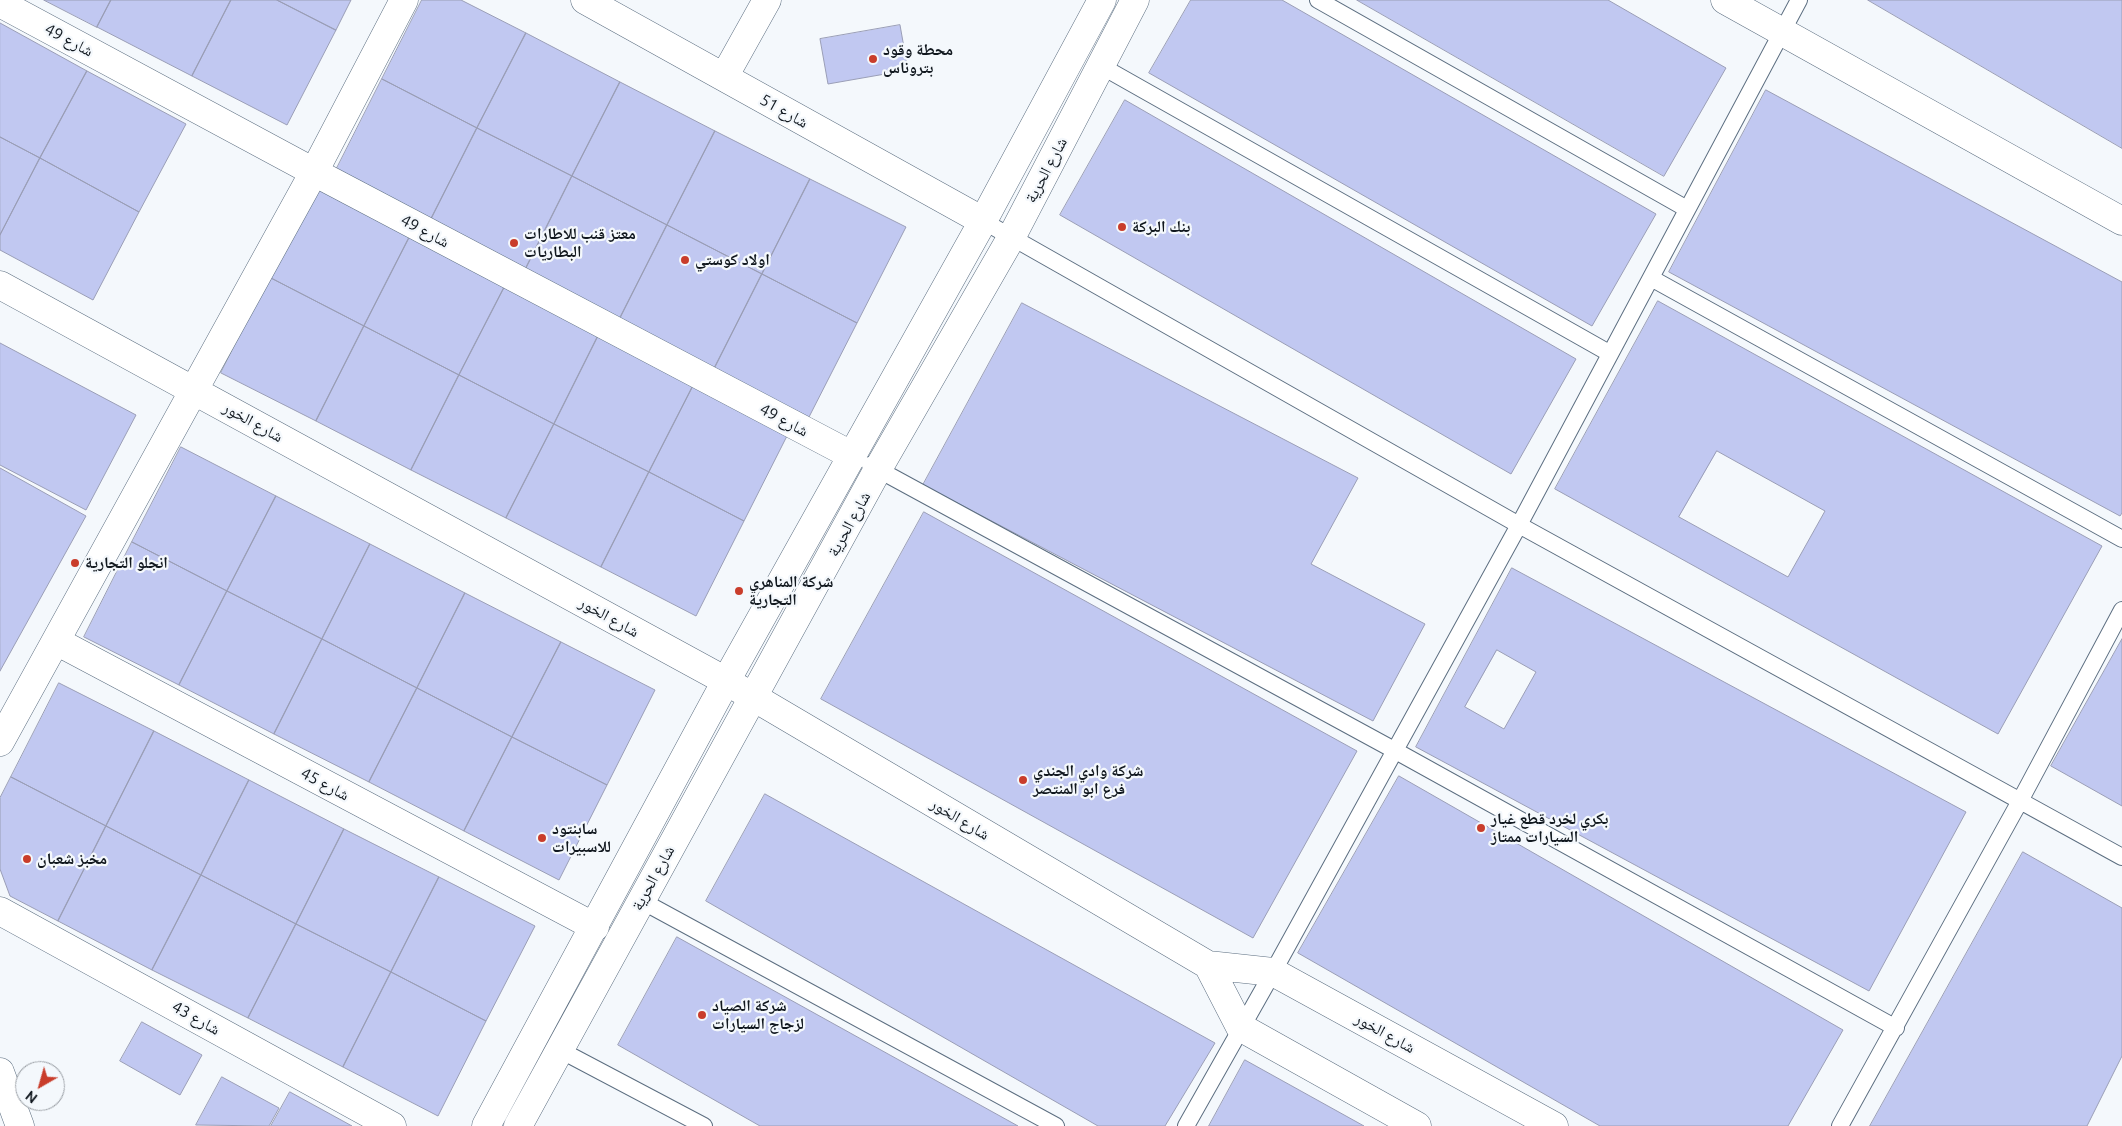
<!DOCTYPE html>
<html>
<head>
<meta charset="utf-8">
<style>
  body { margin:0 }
  #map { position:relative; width:2122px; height:1126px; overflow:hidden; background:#f4f8fc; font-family:Ubuntu,sans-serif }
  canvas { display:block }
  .north { position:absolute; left:15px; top:1061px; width:50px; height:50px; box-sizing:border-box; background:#f4f8fc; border:1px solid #999ea4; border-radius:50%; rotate:218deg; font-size:14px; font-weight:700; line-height:20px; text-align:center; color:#11181f }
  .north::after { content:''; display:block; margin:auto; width:18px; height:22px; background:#c93d2b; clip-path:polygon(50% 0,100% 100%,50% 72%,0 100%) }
</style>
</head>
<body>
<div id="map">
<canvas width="2122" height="1126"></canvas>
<div class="north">N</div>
</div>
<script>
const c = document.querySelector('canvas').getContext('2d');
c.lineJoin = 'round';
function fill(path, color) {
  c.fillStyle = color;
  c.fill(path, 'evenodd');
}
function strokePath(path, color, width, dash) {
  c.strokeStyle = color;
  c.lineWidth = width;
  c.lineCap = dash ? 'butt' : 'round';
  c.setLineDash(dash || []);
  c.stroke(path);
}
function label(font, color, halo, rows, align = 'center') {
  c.font = font + ' Ubuntu,"Noto Naskh Arabic",sans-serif';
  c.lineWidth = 4.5;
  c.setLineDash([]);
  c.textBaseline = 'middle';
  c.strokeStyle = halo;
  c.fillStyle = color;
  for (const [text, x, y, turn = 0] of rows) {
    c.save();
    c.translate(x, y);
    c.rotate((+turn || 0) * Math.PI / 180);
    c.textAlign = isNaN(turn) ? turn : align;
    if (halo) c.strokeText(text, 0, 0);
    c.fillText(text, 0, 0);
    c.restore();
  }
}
const building = new Path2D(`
  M44,0H111L97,27Z
  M111,0H231L192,76L97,27Z
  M231,0H277L336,30L287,125L192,76Z
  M277,0H351L336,30Z
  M422,0H461L526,33L477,128L382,79Z
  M1191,0H1282L1656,214L1592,326L1149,73Z
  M1357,0H1608L1726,68L1664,176Z
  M1868,0H2122V148Z
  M0,23L87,71L40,158L0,137Z
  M900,25L908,70L828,84L820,39Z
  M526,33L620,82L572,176L477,128Z
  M87,71L186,124L139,212L40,158Z
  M382,79L477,128L429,223L334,174Z
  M620,82L715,131L667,225L572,176Z
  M1766,90L2122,282V513L2120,516L1669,272Z
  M1125,100L1576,359L1511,474L1060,215Z
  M477,128L572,176L524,272L429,223Z
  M715,131L810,179L762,274L667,225Z
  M0,137L40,158L0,235Z
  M40,158L139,212L93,300L0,250V235Z
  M572,176L667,225L619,320L524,272Z
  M810,179L906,227L857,323L762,274Z
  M317,183L412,232L364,326L269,277Z
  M667,225L762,274L714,369L619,320Z
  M412,232L508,280L459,375L364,326Z
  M762,274L857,323L809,417L714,369Z
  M269,277L364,326L316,421L221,373Z
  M508,280L601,330L554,424L459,375Z
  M1658,301L2102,546L1998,734L1555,489ZM1717,451L1825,511L1788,577L1679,517Z
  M1022,303L1358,478L1311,564L1425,624L1373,721L923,485Z
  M364,326L459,375L411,470L316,421Z
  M601,330L696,380L649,472L554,424Z
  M0,343L136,415L86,510L0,465Z
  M459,375L554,424L506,518L411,470Z
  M696,380L789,432L744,521L649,472Z
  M554,424L649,472L601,567L506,518Z
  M181,447L276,496L227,591L132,542Z
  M0,468L86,516L0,671Z
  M649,472L744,521L696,616L601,567Z
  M276,496L370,544L322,639L227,591Z
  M924,512L1357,751L1253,938L821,699Z
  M132,542L227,591L179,685L84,637Z
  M370,544L465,593L417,688L322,639Z
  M1512,568L1966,812L1869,991L1416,747ZM1497,650L1536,672L1504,729L1465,707Z
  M227,591L322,639L274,734L179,685Z
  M465,593L561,642L512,737L417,688Z
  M322,639L417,688L369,782L274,734Z
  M2122,639V806L2051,766Z
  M561,642L655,690L607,785L512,737Z
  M59,683L154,731L106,826L11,777Z
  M417,688L512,737L464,831L369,782Z
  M154,731L249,780L201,875L106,826Z
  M512,737L607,785L559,880L464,831Z
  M1399,776L1843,1030L1788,1126H1600L1298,953Z
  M11,777L106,826L58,921L10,896L0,869V798Z
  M249,780L344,829L296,924L201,875Z
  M765,794L1215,1043L1165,1126H1098L706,901Z
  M106,826L201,875L152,970L58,921Z
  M344,829L439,877L391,972L296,924Z
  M2023,852L2122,908V1056L2087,1126H1870Z
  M201,875L296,924L248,1018L152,970Z
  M439,877L535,926L486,1021L391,972Z
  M296,924L391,972L343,1067L248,1018Z
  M677,937L1018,1126H760L618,1045Z
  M391,972L486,1021L438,1116L343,1067Z
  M142,1022L202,1055L180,1095L120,1061Z
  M1245,1060L1364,1126H1209Z
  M222,1077L279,1108L269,1126L196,1125Z
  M290,1092L352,1126H271Z`);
fill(building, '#c1c8f1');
strokePath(building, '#9a9eb6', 1);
const lane = new Path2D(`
  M1318,0L1687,209
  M1101,66L1609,353
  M983,221L1519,525L2122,857
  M1651,278L2122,539
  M870,465L1394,750L1896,1028
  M640,900L1056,1126
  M560,1050L704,1126
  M1186,1126L1273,972L1519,525L1799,0
  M1840,1126L2020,801L2122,610`);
const street = new Path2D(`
  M585,0L983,221
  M0,3L314,172L853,456
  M724,77L767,0
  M0,285L726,681L1208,965L1273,972L1554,1126
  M56,641L595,927
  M0,742L314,172L404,0
  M0,911L392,1126
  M1208,965L1240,1027L1417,1126
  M0,1072L20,1126`);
const secondary = new Path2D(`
  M1725,0L2122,221`);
const primary = new Path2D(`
  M486,1126L726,681L983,221L1102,0
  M518,1126L878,469L1011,238L1135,0`);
strokePath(lane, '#5c6e80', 18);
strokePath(street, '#5c6e80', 29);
strokePath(secondary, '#5c6e80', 29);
strokePath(primary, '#5c6e80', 29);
strokePath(lane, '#fff', 16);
strokePath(street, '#fff', 28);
strokePath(secondary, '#fff', 28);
strokePath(primary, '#fff', 28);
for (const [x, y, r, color] of [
  [873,59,5,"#c93d2b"],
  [1122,227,5,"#c93d2b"],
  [514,243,5,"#c93d2b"],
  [685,260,5,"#c93d2b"],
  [75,563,5,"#c93d2b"],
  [739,591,5,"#c93d2b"],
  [1023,780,5,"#c93d2b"],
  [1481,828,5,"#c93d2b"],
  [542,838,5,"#c93d2b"],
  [27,859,5,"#c93d2b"],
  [702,1015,5,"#c93d2b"]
]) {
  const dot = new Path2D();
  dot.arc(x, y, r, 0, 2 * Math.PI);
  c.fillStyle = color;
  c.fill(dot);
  strokePath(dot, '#f4f8fc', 2);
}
label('16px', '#11181f', '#f4f8fc', [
  ["شارع 49",69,40,28],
  ["شارع 51",784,111,29],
  ["شارع الحرية",1046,170,-62],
  ["شارع 49",425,231,28],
  ["شارع 49",784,420,28],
  ["شارع الخور",253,422,29],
  ["شارع الحرية",849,524,-61],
  ["شارع الخور",609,617,29],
  ["شارع 45",325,784,28],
  ["شارع الخور",960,819,31],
  ["شارع الحرية",653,878,-61],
  ["شارع 43",196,1018,29],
  ["شارع الخور",1385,1033,29]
]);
label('bold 16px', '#11181f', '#f4f8fc', [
  ["محطة وقود",883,50],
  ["بتروناس",883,68],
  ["بنك البركة",1132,227],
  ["معتز قنب للاطارات",524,234],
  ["البطاريات",524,252],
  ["اولاد كوستي",695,260],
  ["انجلو التجارية",85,563],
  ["شركة المناهري",749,582],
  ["التجارية",749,600],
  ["شركة وادي الجندي",1033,771],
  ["فرع ابو المنتصر",1033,789],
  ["بكري لخرد قطع غيار",1491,819],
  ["السيارات ممتاز",1491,837],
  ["سابنتود",552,829],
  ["للاسبيرات",552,847],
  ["مخبز شعبان",37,859],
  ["شركة الصياد",712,1006],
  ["لزجاج السيارات",712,1024]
], 'left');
</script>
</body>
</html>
